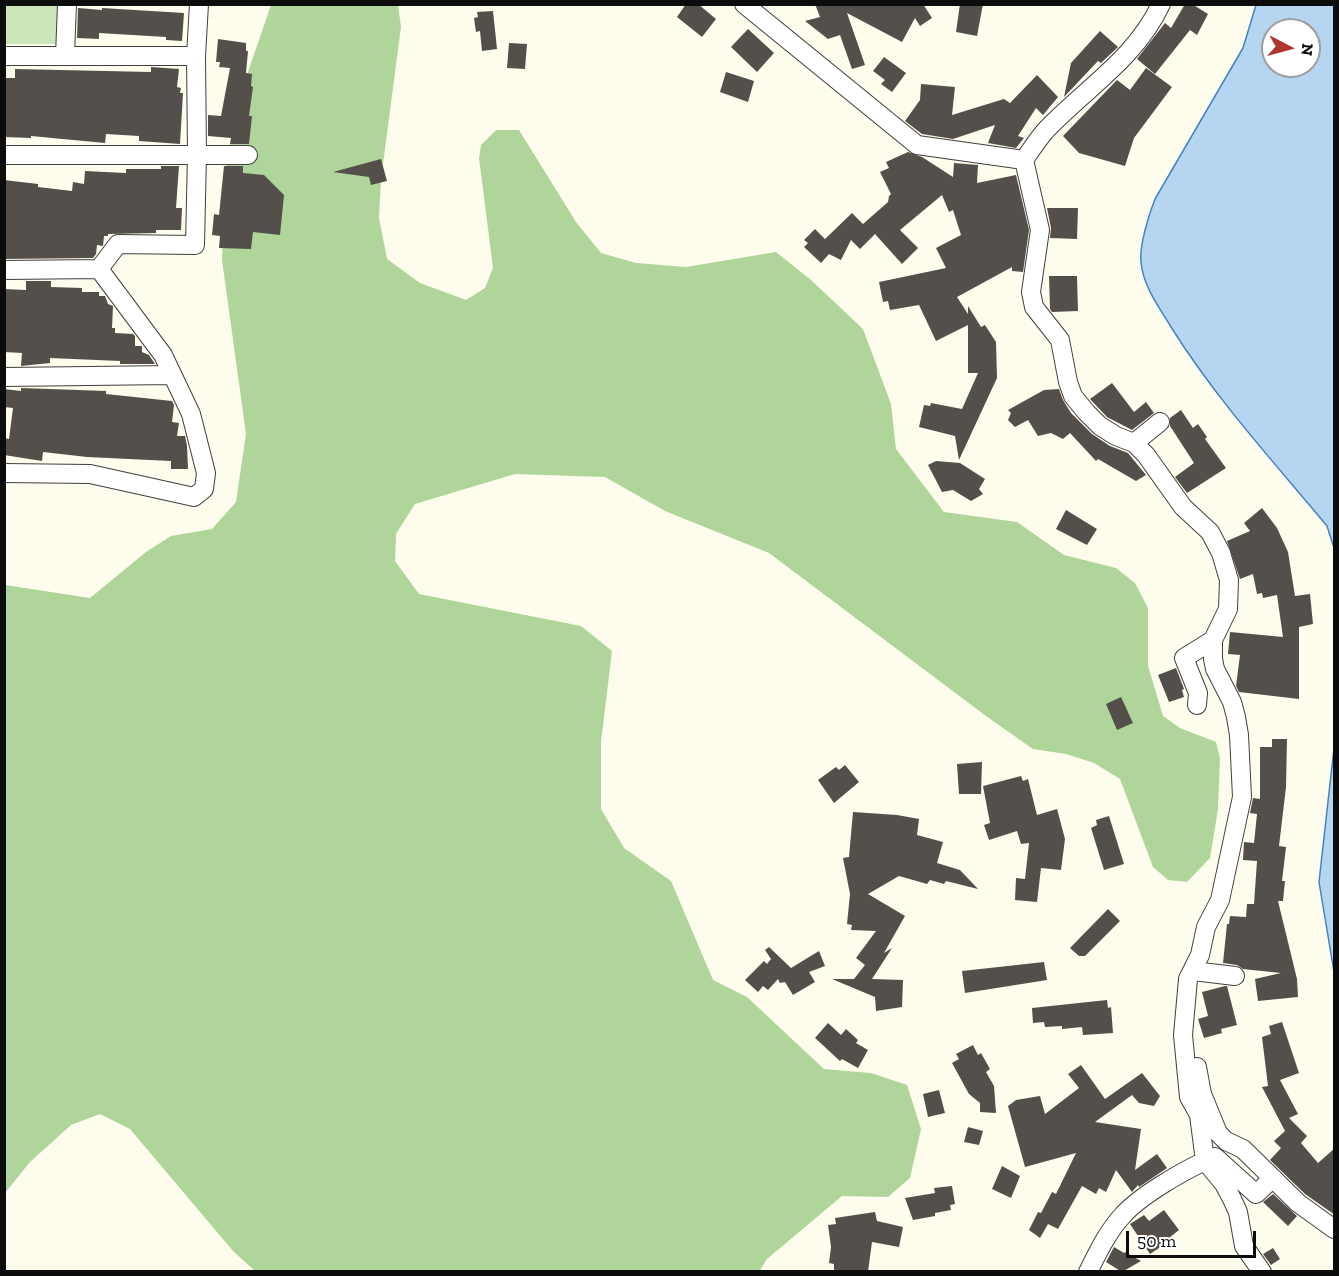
<!DOCTYPE html>
<html>
<head>
<meta charset="utf-8">
<style>
  body { margin:0 }
  #map { position:relative; width:1339px; height:1276px; overflow:hidden; background:#fefced; font-family:"Zilla Slab",serif }
  canvas { display:block }
  .frame { position:absolute; inset:0; border:6px solid #0c0c0c; pointer-events:none }
  .north { position:absolute; left:1261px; top:18px; width:60px; height:60px; box-sizing:border-box; background:#fff; border:2px solid #9e9e9e; border-radius:50%; rotate:96deg; font-size:16px; font-weight:700; line-height:24px; text-align:center; color:#0c0c0c }
  .north::after { content:''; display:block; margin:auto; width:21px; height:27px; background:#b1352f; clip-path:polygon(50% 0,100% 100%,50% 72%,0 100%) }
  .scale { position:absolute; left:1126px; top:1231px; width:130px; height:27px; box-sizing:border-box; border:3px solid #0c0c0c; border-top:0; padding-left:8px; font-size:18px; line-height:21px; white-space:nowrap; color:#0c0c0c; -webkit-text-stroke:4px #fff; paint-order:stroke }
</style>
</head>
<body>
<div id="map">
<canvas width="1339" height="1276"></canvas>
<div class="frame"></div>
<div class="north">N</div>
<div class="scale">50 m</div>
</div>
<script>
const c = document.querySelector('canvas').getContext('2d');
c.lineJoin = 'round';
function fill(path, color) {
  c.fillStyle = color;
  c.fill(path, 'evenodd');
}
function strokePath(path, color, width, dash) {
  c.strokeStyle = color;
  c.lineWidth = width;
  c.lineCap = dash ? 'butt' : 'round';
  c.setLineDash(dash || []);
  c.stroke(path);
}
fill(new Path2D(`
  M4,5H58L56,44H5Z`), '#cce5b9');
fill(new Path2D(`
  M271,5H398L401,27L381,179L379,218L387,259L420,283L466,300L485,288L493,268L479,158L481,145L496,130H519L576,222L601,253L636,263L686,267L776,252L811,280L863,329L891,404L896,449L944,512L1017,522L1064,555L1116,568L1135,583L1148,608V666L1163,716L1180,728L1216,742L1220,758L1218,809L1210,858L1187,882L1168,880L1153,867L1120,779L1094,763L1066,754L1033,749L986,716L769,553L665,511L605,477L515,474L415,504L396,534L395,561L419,594L581,626L612,651L601,742V809L624,848L671,881L713,980L747,997L824,1069L871,1073L907,1085L921,1129L910,1178L888,1197L842,1196L767,1259L759,1272L255,1271L233,1251L130,1129L100,1114L71,1125L30,1162L5,1193V585L90,598L146,552L171,536L212,529L236,502L246,434L222,260L226,168L238,101Z`), '#afd59a');
const water = new Path2D(`
  M1256,5H1334V548L1327,526C1273,461 1216,399 1171,327C1159,307 1143,286 1141,262C1139,246 1149,214 1155,199L1243,48ZM1273,30H1309V66H1273Z
  M1334,748V972L1319,882Z`);
fill(water, '#b5d5f1');
strokePath(water, '#4284c3', 1.5);
fill(new Path2D(`
  M686,4H698L716,19L702,37L677,17Z
  M815,4H923L932,18L920,26L915,18L902,42L847,13L865,65L852,69L840,35L828,39L805,21L820,17Z
  M960,4H983L977,36L956,32Z
  M1185,4H1192L1208,14L1197,35L1190,30L1155,74L1137,59L1165,23L1171,28Z
  M78,8L102,10V8L184,13L182,41L166,40V37L99,33V39L77,38Z
  M493,11L497,49L482,51L480,31L476,32L474,18L478,17L477,12Z
  M748,29L774,53L757,72L731,47Z
  M1100,31L1118,47L1101,63L1098,61L1064,97L1071,63Z
  M218,39L246,43V51H248L246,73L252,74L251,86L253,87L249,116H252L249,144H230L231,138L208,136V115L221,116L230,68L219,67L220,62H216Z
  M509,43L527,44L525,69L507,68Z
  M884,57L906,73L892,92L881,84L885,80L873,71Z
  M151,67L179,69L177,87L181,88L180,93H183L180,144L139,141V136L106,134L105,143L31,136V138L4,137V78H15V69L151,72Z
  M1146,68L1172,87L1134,138L1125,166L1079,153L1063,136L1117,80L1130,90Z
  M726,72L754,81L748,102L720,92Z
  M1037,75L1058,97L1043,115L1036,108L1018,136L1024,138L1016,148L988,143L995,125L953,139L922,134L905,121L920,100L921,84L955,87L952,115L1004,99L1010,103Z
  M908,152L922,157L953,177L954,163L978,165L977,183L1016,175L1029,230L1023,272L1012,271V267L957,297L968,314V306L981,327L985,325L996,342L997,378L959,460L955,436L919,427L924,405L930,406L931,403L962,409L978,373H968V325L936,341L919,305L890,310L888,301L883,302L879,282L946,268L936,248L961,235L953,210L949,212L942,195L900,230L918,248L902,264L875,234L860,249L851,240L841,260L829,254L821,263L804,247L808,243L804,240L815,229L825,239L852,213L863,224L888,202L889,196L891,194L880,172L889,168L886,162Z
  M381,159L387,181L371,185L369,177L333,172Z
  M161,166H179L176,208H182L181,230H156V233L108,234V236H104L103,246L97,245L96,254L93,258L4,259V180L38,184V187L72,191L73,182L84,184L85,171L126,173V169H161Z
  M224,166H243V173L264,175L284,195L280,235L253,232L251,249L219,248L220,236L212,235L214,214L219,215Z
  M1047,208H1078L1077,239L1050,238L1051,228Z
  M1049,276H1077L1078,311L1052,312L1050,309Z
  M26,281H51V287L82,288V292H99V296H105L108,304L113,306L112,328H115V333L133,334L135,336V346H142V352L149,355L155,364H120V361L50,358V363L21,366L22,353L4,352V289L26,290Z
  M1112,383L1134,412L1146,402L1154,413L1132,430L1107,417L1090,399Z
  M21,388L106,391V394L172,401L174,405L172,422L179,423L177,436H185L187,446L188,469H171V461L87,457L43,452L42,461L4,455V438L9,439L13,408L4,407V389L21,391Z
  M1059,389L1063,400L1071,413L1092,434L1110,446L1128,453L1146,475L1136,481L1098,459L1096,461L1070,433L1063,439L1051,433L1038,436L1028,420L1015,427L1008,420L1011,413L1008,410L1044,390Z
  M1181,410L1193,428L1198,424L1207,437L1205,439L1226,468L1187,493L1175,477L1194,463L1170,426V418Z
  M936,461L960,463L985,479L979,489L983,494L971,501L953,490L942,492L928,465Z
  M1262,508L1277,528L1288,552L1295,596L1310,594L1313,624L1299,627V699L1239,692L1236,686L1240,655L1228,654L1230,632L1283,637L1277,595L1263,598L1262,593L1257,594L1253,574L1240,579L1227,541L1250,531L1244,523Z
  M1066,510L1097,529L1087,545L1056,529Z
  M1176,668L1184,689L1182,690L1184,697L1169,702L1158,675Z
  M1121,697L1133,723L1117,730L1106,704Z
  M1272,739H1287L1286,787L1279,846L1286,847L1282,881H1285L1283,901H1278L1297,979L1298,997L1258,1001L1255,979L1281,973L1243,969L1237,965L1223,963L1227,924H1229L1230,916L1246,917L1247,904H1254L1257,861L1243,860L1244,842L1254,843L1257,814L1250,813L1253,798L1260,799V747H1272Z
  M982,762L981,794H959L957,764Z
  M845,765L859,782L834,803L818,780L836,767L839,770Z
  M1021,776L1023,781L1028,779L1037,815L1057,809L1065,839L1061,870L1041,868L1037,902L1015,900L1016,878L1025,879L1029,843L1021,844L1017,831L989,840L984,825L990,823L983,786Z
  M853,812L897,815L919,819L917,835L943,842L937,863L960,870L978,889L946,881L944,884L930,880L927,884L899,876L868,894L905,916L884,953L892,948L872,979L903,980L902,1007L876,1011L875,997L832,979H854L865,965L856,958L876,931L851,930L852,925L847,924L850,894L843,858L849,857Z
  M1109,816L1124,864L1104,870L1091,828L1097,825L1096,820Z
  M1108,909L1120,921L1085,956H1079L1070,948Z
  M769,947L791,968L819,951L825,966L809,972L815,982L793,995L785,982L780,983L778,979L768,990L763,986L758,992L745,980L764,961L767,964L771,959L765,950Z
  M1044,962L1047,980L965,993L962,971Z
  M1225,986H1227L1237,1025L1221,1029L1222,1033L1204,1038L1198,1019L1208,1016L1202,992Z
  M1107,1000L1108,1008L1111,1007L1113,1033L1083,1035L1082,1027L1062,1029V1026L1045,1027L1044,1022L1033,1023L1032,1008Z
  M1282,1022L1299,1073L1280,1080L1298,1114L1289,1118L1307,1136L1301,1143L1318,1163L1335,1148V1215L1305,1194L1270,1160L1281,1148L1274,1141L1285,1131L1262,1087L1268,1086L1262,1037L1271,1034L1269,1026Z
  M828,1023L841,1035L846,1029L858,1040L856,1043L868,1050L858,1068L842,1059L840,1061L815,1038Z
  M973,1045L978,1055L981,1053L990,1069L986,1072L994,1086L996,1113L980,1112V1103L969,1094L952,1063L959,1059L956,1054Z
  M1081,1065L1105,1099L1142,1073L1160,1096L1154,1106L1139,1103L1132,1095L1095,1122L1141,1129L1135,1170L1157,1154L1167,1168L1139,1187L1138,1185L1132,1192L1116,1170L1106,1192L1099,1188L1096,1194L1082,1186L1058,1229L1048,1224L1040,1238L1029,1230L1038,1212L1041,1213L1052,1192L1056,1194L1076,1153L1025,1167L1008,1106L1016,1100L1040,1096L1045,1114L1079,1088L1068,1074Z
  M939,1090L945,1113L928,1117L923,1094Z
  M968,1127L983,1131L979,1145L964,1142Z
  M1002,1166L1020,1176L1011,1198L992,1189Z
  M952,1186L955,1204L950,1205L951,1210L935,1213V1216L913,1220L905,1198L935,1193L934,1188Z
  M1273,1194L1297,1216L1288,1226L1263,1202Z
  M1164,1210L1179,1230L1164,1242L1165,1244L1150,1254L1130,1224L1144,1215L1149,1221Z
  M875,1212L877,1221L903,1227L899,1247L872,1242L868,1272H834V1264L829,1263L831,1247L828,1225L836,1224L835,1218Z
  M1114,1247L1124,1253L1125,1252L1141,1261L1122,1272L1106,1262Z
  M1273,1248L1280,1259L1271,1265L1263,1254Z`), '#544f4a');
const minor = new Path2D(`
  M744,4L917,145L1024,160
  M1161,4C1136,58 1086,88 1046,130C1038,139 1031,150 1024,160L1040,230L1031,292L1034,307L1060,340L1068,382L1073,396L1086,412L1100,426L1116,436L1134,443L1146,455L1183,507L1210,532L1221,553L1229,580L1228,609L1213,640V659L1215,669L1232,702L1236,717L1239,735L1242,797L1220,900L1206,927L1200,955L1188,979L1183,1035L1189,1097L1199,1115L1205,1161L1224,1184L1232,1199L1238,1212L1244,1246L1262,1272
  M4,56H196L197,154L195,245L118,244L99,269
  M65,56L67,4
  M196,56L199,4
  M4,155H248
  M4,270L99,269
  M4,377L172,375
  M1134,443L1160,422
  M4,473L90,474L194,497L204,489L206,473L191,414L163,355L99,269
  M1197,705L1198,693L1184,658L1213,640
  M1193,971L1235,976
  M1197,1067L1202,1094L1218,1133L1226,1141L1243,1149L1298,1203L1334,1229
  M1215,1157L1256,1194L1273,1178
  M1088,1272C1098,1252 1108,1231 1123,1215C1140,1196 1181,1172 1205,1161`);
strokePath(minor, '#3f3f3f', 20);
strokePath(minor, '#fff', 18);
</script>
</body>
</html>
